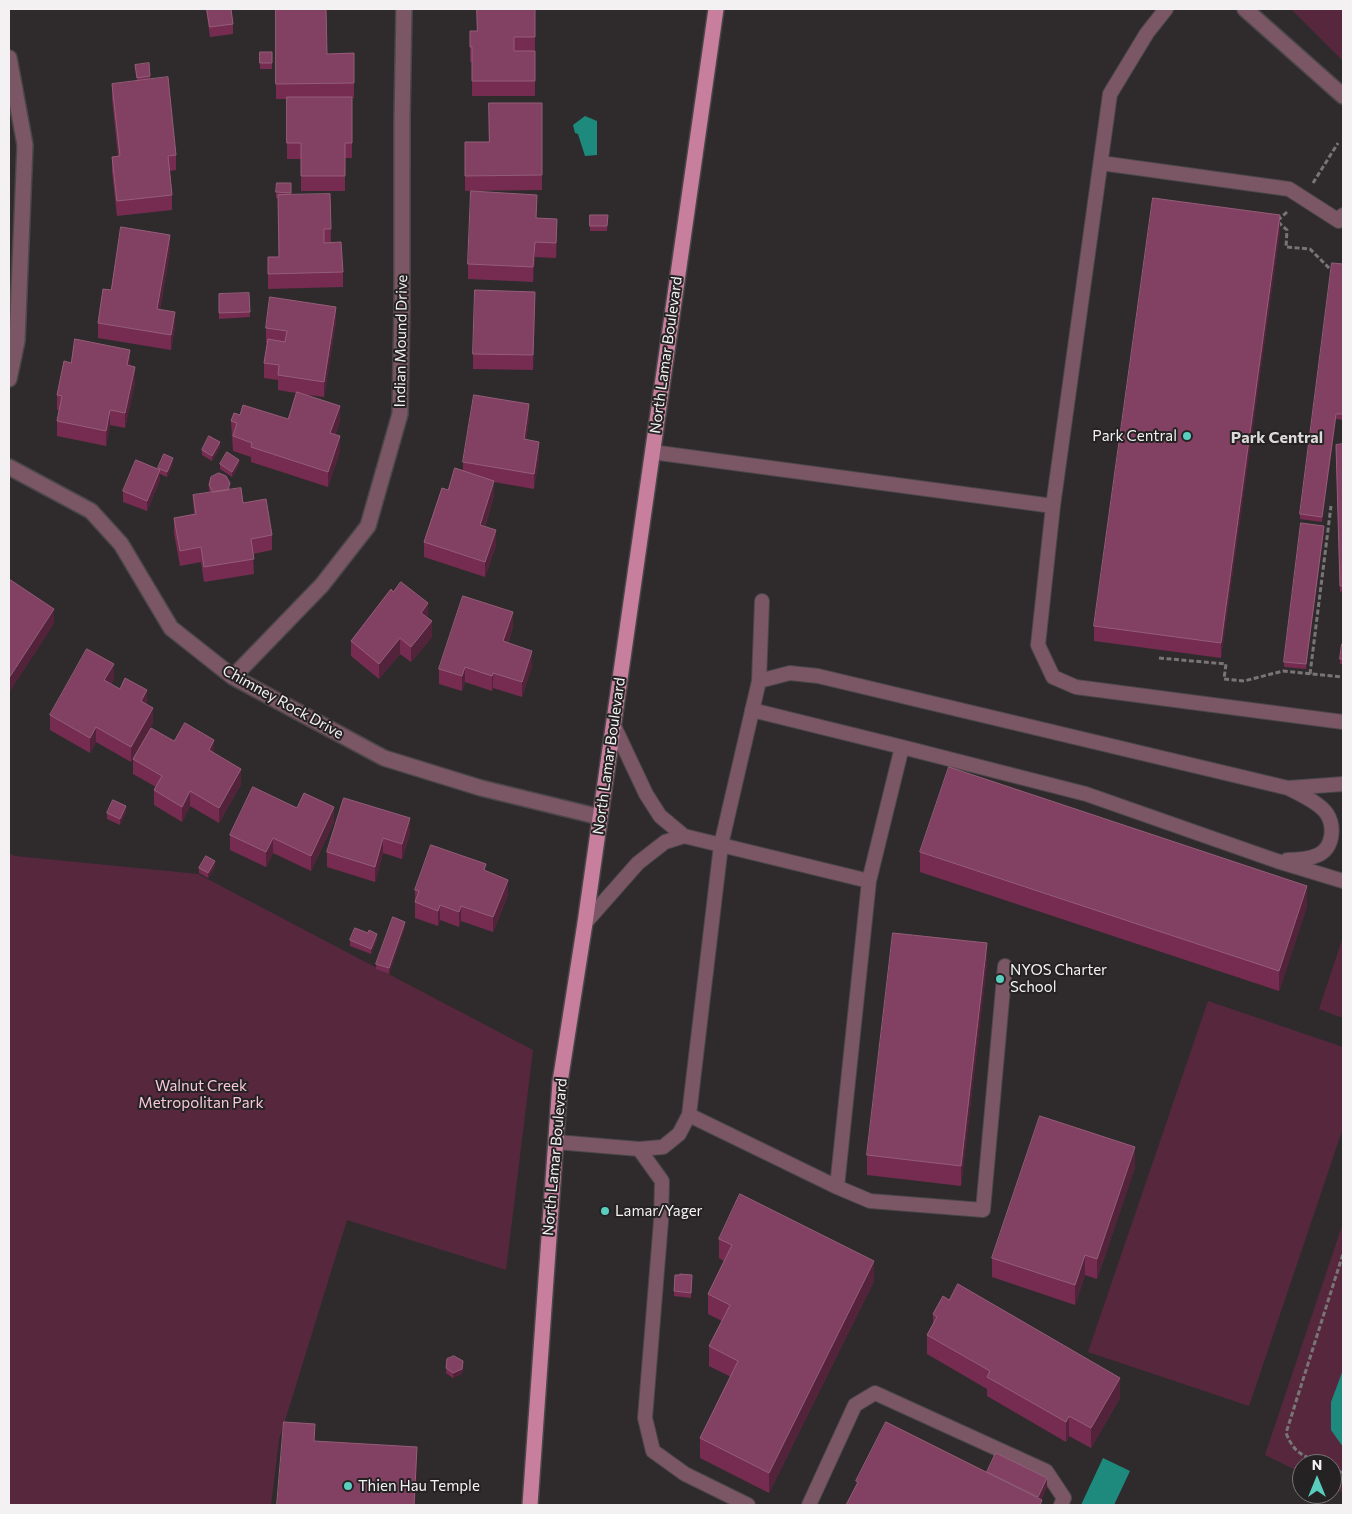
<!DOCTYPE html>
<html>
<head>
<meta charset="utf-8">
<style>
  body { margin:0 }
  #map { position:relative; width:1352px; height:1514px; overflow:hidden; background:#2f2b2d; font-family:Commissioner,sans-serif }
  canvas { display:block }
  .frame { position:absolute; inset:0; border:10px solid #f4f1f2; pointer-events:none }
  .north { position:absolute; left:1292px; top:1454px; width:50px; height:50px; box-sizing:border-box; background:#252223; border:1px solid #787576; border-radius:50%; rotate:0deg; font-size:14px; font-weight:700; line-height:20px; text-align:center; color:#f4f1f2 }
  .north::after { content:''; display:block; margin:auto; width:18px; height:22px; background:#59cebe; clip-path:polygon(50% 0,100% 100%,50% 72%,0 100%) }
</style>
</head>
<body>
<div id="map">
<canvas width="1352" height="1514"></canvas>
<div class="frame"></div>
<div class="north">N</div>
</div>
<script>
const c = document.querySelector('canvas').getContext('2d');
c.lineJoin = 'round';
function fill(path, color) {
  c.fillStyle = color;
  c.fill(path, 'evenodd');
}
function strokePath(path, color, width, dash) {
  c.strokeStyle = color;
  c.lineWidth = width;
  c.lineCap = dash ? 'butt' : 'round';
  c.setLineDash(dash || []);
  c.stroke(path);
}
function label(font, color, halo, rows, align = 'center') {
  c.font = font + ' Commissioner,sans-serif';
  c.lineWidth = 4;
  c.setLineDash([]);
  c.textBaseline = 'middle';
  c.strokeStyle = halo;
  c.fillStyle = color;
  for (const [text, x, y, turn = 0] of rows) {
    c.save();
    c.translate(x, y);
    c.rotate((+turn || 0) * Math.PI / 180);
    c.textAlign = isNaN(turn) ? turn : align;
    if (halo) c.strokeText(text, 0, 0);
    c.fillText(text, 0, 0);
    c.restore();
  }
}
fill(new Path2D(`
  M1291,9H1343V61Z
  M9,853L15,856L198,874L533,1050L506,1270L347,1220L279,1440L271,1505H9Z
  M1343,937V1018L1319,1009Z
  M1208,1001L1343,1047V1128L1249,1406L1088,1352Z
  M1343,1223V1493L1332,1487V1464H1302V1473L1265,1455Z`), '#57283d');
fill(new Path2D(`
  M585,116L597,121V155L585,156L578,134L575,133L573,125Z
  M1343,1370V1447L1331,1430V1402Z
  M1103,1458L1130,1471L1114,1505H1081Z`), '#1e8a7d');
const lane = new Path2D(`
  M1101,163L1289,189L1339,221L1343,215
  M652,452L1053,506L1110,94L1147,33L1166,9
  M1053,506L1038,645L1053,677L1076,687L1343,722
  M762,601L759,681L721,845L689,1115L837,1187L869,881
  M759,681L790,673L818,676L1288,788L1343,784
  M752,710L902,747
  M613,724L646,794L660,816L684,836L869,881L902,747L1086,794L1277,861L1343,881
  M1287,860C1298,860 1309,859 1318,855C1333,848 1335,827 1327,814C1320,803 1300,794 1288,788
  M585,923L638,863L665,842L684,836
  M556,1142L639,1149L663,1147L679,1134L689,1115
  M639,1149L662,1181L661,1221L645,1418L653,1451L685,1474L748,1505
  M837,1187L870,1201L983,1210L1005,966
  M809,1505L855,1405L875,1393L1046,1471L1064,1498L1061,1505`);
const street = new Path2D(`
  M1245,9L1343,96
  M9,58L25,145L17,341L9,379
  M9,467L91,511L121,544L171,628L233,677L384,758L481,788L600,817
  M233,677L322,585L368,526L400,414L402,307V119L404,9`);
const primary = new Path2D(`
  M530,1505L560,1082L585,923L716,9`);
strokePath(lane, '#4b4749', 16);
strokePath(street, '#4b4749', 18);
strokePath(primary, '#4b4749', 18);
strokePath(new Path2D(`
  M1313,183L1338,143
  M1287,212L1277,221L1287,230L1286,247L1310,249L1331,270
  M1159,658L1226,664L1224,679L1244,681L1283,671L1343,677
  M1310,674L1331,506
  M1323,1464C1303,1455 1295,1455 1286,1433L1343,1254
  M1332,1468L1343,1473`), '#787576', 3, [5, 2.5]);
strokePath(lane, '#7b5665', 14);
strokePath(street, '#7b5665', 15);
strokePath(primary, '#c87e9d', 15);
fill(new Path2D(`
  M206,9H231L233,24V34L210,37Z
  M276,9L327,54L354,53V98H352V158H345V191H301V159H287V99H276Z
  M535,9V96H472V62H470V31H477Z
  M260,52H272V69H260Z
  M135,65L150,76V79L176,155V170L170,171L172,195V210L117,216L112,172V157L118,156L112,99V84L137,81Z
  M542,103V190L465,191V142H489Z
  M291,183V195L330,194L331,243L343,272V287L268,289V257H279L278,198H276V192Z
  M537,210L536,218L557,234L556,258L535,257L533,282L468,279V264Z
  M590,215H608L607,231H590Z
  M1280,230L1221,658L1094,641V626Z
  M170,250L160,309L175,327L171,350L98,338V323L111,290Z
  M1343,264V420L1336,419L1322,522L1300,519V514Z
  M249,293L250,317L219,319V294Z
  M535,307L533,370L473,369V354Z
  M336,322L324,397L301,394L340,421L335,435L340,451L328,487L251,462V457L233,451L231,421L240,415L288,419L296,393L278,390V380L264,378V363L267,343H266V328Z
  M71,363L130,366L135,382L125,428L110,425L106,446L57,436V421L59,410H57V395Z
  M529,419L526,440L539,457L534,489L494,482V496L485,526L496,545L485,577L424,557V542L448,490L463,471V462Z
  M1343,444V591L1340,592L1336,445Z
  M220,447L212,461L202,455V450Z
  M173,463L167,477L160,474V480L147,511L123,502V491L158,469V468Z
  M220,464L239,465L232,477L220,469Z
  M209,485L230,488L229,490L243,503L272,535V550L253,554L254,574L204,582L201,562L180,566L174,533V518L194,514L193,495L210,493L209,490Z
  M1324,531L1306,669L1284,667V662Z
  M428,618L432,637L411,662L400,654L379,679L351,656V641Z
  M513,627L508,643L532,666L522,697L493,688L492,691L465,682L462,691L439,684V669Z
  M1343,644V664H1340V659Z
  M114,679L111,684L147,704L153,723L131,762L96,742L90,753L50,730V715Z
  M174,741L214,753L241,784L219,823L190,806L182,822L154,805V790L156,787L133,774V759Z
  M344,798L410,833L402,859L383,853L375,882L327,867V852Z
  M297,808L334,822L311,871L273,853L266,867L230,850V835Z
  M126,811L120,825L107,819V813Z
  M920,852L1307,906L1279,991L920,872Z
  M215,867L208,878L199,873V868Z
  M486,871L508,895L493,932L461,921L459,927L440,920L438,926L415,918V890Z
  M405,927L389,974L376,969V964Z
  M377,939L371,954L350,946V940Z
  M987,963L961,1186L867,1175V1155Z
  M1135,1167L1097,1279L1085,1275L1075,1305L992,1277V1258Z
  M719,1239L874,1281L769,1493L700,1458V1438L731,1377L709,1366V1346L722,1321L708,1314V1294L724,1261L719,1258Z
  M692,1280L691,1298L674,1296V1291Z
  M933,1314L1120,1398L1091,1448L1069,1436L1066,1442L987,1396V1389L927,1354V1335L933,1324Z
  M447,1359L463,1366L462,1374L453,1378L446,1373Z`), '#752c50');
fill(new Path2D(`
  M1280,215V230L1221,658V643Z
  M557,219V234L556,258V243Z
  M170,235V250L157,324V309Z
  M535,242V257L533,282V267Z
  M535,292V307L533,370V355Z
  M336,307V322L324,397V382Z
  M175,312V327L171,350V335Z
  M130,350V365L127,380V365Z
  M135,367V382L125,428V413Z
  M529,404V419L524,454V439Z
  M340,406V421L330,448V433Z
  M110,410V425L106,446V431Z
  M1336,414V419L1322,522V517Z
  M340,436V451L328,487V472Z
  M220,442V447L212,461V456Z
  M539,442V457L534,489V474Z
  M173,458V463L167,477V472Z
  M239,460V465L232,477V472Z
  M160,470V480L147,511V501Z
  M494,481V496L480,540V525Z
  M1324,526V531L1306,669V664Z
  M496,530V545L485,577V562Z
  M428,603V618L421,613Z
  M54,609V624L9,693V678Z
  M513,612V627L503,656V641Z
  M432,621V637L411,662V647Z
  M400,638V654L379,679V664Z
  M532,651V666L522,697V682Z
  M114,664V679L104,696V680Z
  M465,667V682L462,691V676Z
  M493,673V688L492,691V676Z
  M147,690V705L141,701Z
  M153,708V723L131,762V747Z
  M96,727V742L90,753V738Z
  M214,740V755L209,750Z
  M241,769V784L219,823V808Z
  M190,791V806L182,822V807Z
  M126,806V811L120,825V819Z
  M334,807V822L311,871V856Z
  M410,818V833L402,859V844Z
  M273,838V853L266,867V852Z
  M383,838V853L375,882V867Z
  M215,861V867L208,878V873Z
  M508,880V895L493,932V917Z
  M1307,886V906L1279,991V971Z
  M440,905V920L438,926V911Z
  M461,906V921L459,927V912Z
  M405,922V927L389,974V968Z
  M377,934V939L371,954V949Z
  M987,943V963L961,1186V1166Z
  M1135,1147V1167L1097,1279V1259Z
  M1085,1255V1275L1075,1305V1285Z
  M874,1261V1281L769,1493V1473Z
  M463,1361L462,1374L453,1378V1373Z
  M1120,1378V1398L1091,1448V1428Z
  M1069,1416V1436L1066,1442V1422Z
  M417,1447V1467L415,1505H414Z
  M1047,1478V1488L1039,1505L1038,1497Z`), '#53233b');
const building = new Path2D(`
  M207,9H231L233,24L210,27Z
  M276,9H326L327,54L354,53V83L276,84Z
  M477,9H535V37H514V51H535V81H472V47H470V31H477Z
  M260,52H272V63H260Z
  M149,63L150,76L137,78L135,65Z
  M168,77L176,155L168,156L172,195L117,201L112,157L120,156L112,84Z
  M287,97H352V143H345V176H301V143H287Z
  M489,103H542V175L465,176V142H489Z
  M277,183H291V193L276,192Z
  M471,191L537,195L536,218L557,219L556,243L535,242L533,267L468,264Z
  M330,194L331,229H324V243L341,242L343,272L268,274V257H279L278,195Z
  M1153,198L1280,215L1221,643L1094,626Z
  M590,215H608L607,226H590Z
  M121,227L170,235L157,309L175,312L171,335L98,323L103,289L111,290Z
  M1332,263L1343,264V414H1336L1322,517L1300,514Z
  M475,290L535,292L533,355L473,354Z
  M249,293L250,312L219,313V294Z
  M270,297L336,307L324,382L278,375L279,365L264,363L268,339L285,342L287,331L266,328Z
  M75,339L130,350L127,365L135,367L125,413L110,410L106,431L57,421L62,396L57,395L64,361L71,363Z
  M297,392L340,406L330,433L340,436L328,472L251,447L252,443L233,436L237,423L231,421L234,413L240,415L243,405L288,419Z
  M474,395L529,404L524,439L539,442L534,474L463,462Z
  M209,436L220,442L212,456L202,450Z
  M1343,444V586H1340L1336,445Z
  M227,452L239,460L232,472L220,464Z
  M164,454L173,458L167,472L158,468Z
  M136,460L160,470L147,501L123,491Z
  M455,468L494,481L480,525L496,530L485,562L424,542L442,488L448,490Z
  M219,473L226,476L230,483L228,490L214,492H213L209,485L211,477Z
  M241,488L243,503L266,499L272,535L251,539L254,559L204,567L201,547L180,551L174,518L196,514L193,495Z
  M1301,523L1324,526L1306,664L1284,662Z
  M9,579L54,609L9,678Z
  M401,582L428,603L421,613L432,621L411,647L400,638L379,664L351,641L391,589L393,592Z
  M463,596L513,612L503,641L532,651L522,682L493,673L492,676L465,667L462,676L439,669Z
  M1342,644H1343V659H1340Z
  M87,649L114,664L104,680L120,689L125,678L147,690L141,701L153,708L131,747L96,727L90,738L50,715Z
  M185,723L214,740L209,750L241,769L219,808L190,791L182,807L154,790L162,776L133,759L151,728L174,741Z
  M949,767L1307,886L1279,971L920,852Z
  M253,787L297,808L304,793L334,807L311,856L273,838L266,852L230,835Z
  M344,798L410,818L402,844L383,838L375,867L327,852Z
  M113,800L126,806L120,819L107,813Z
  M431,845L486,864L484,870L508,880L493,917L461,906L459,912L440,905L438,911L415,902L419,891L415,890Z
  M206,856L215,861L208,873L199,868Z
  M393,917L405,922L389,968L376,964Z
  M355,928L368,933L369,930L377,934L371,949L350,940Z
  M893,933L987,943L961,1166L867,1155Z
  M1040,1116L1135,1147L1097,1259L1085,1255L1075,1285L992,1258Z
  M740,1194L874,1261L769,1473L700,1438L738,1361L709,1346L730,1305L708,1294L732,1245L719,1239Z
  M680,1274L692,1275L691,1293L674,1291L675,1275H680Z
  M958,1284L1120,1378L1091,1428L1069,1416L1066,1422L987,1377L990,1371L927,1335L937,1317L933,1314L943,1296L949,1300Z
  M454,1356L463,1361L462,1369L453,1373L446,1368L447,1359Z
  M284,1422L315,1424L314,1441L417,1447L414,1505H277Z
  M886,1422L1042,1500L1040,1505H846L858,1482L856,1481Z
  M996,1453L1047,1478L1038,1497L987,1472Z`);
fill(building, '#824162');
strokePath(building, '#945d78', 1);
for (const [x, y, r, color] of [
  [1187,436,5,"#59cebe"],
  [1000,979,5,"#59cebe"],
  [605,1211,5,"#59cebe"],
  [348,1486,5,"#59cebe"]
]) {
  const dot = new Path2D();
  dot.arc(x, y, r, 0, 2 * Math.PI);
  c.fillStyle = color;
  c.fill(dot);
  strokePath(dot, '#252223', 2);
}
label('15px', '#f4f1f2', '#252223', [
  ["Indian Mound Drive",401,341,-89],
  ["North Lamar Boulevard",666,355,-82],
  ["Chimney Rock Drive",283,702,29],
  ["North Lamar Boulevard",609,756,-82],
  ["North Lamar Boulevard",555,1157,-85]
]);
label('15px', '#f4f1f2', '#252223', [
  ["Park Central",1177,436,"right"],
  ["NYOS Charter",1010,970],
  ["School",1010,987],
  ["Lamar/Yager",615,1211],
  ["Thien Hau Temple",358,1486]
], 'left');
label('15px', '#f8c8da', '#252223', [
  ["Walnut Creek",201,1086],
  ["Metropolitan Park",201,1103]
]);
label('bold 16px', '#ddd9da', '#252223', [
  ["Park Central",1277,438]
]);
</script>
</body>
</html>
